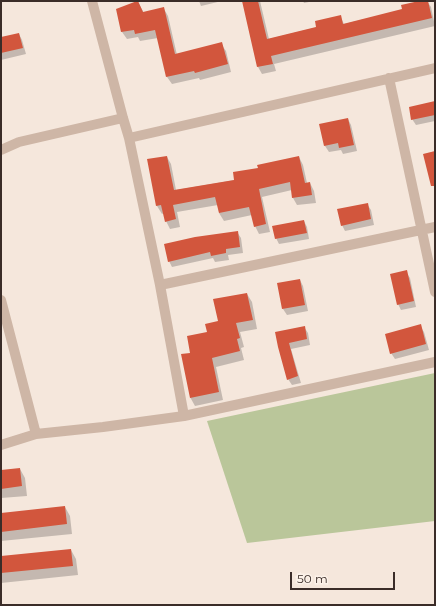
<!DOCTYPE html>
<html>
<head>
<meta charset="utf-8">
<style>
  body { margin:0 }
  #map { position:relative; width:436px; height:606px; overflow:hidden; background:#f5e7dc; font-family:Montserrat,sans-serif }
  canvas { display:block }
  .frame { position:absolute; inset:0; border:2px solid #3a2c28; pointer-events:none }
  .scale { position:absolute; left:290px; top:572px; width:105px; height:18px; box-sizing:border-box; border:2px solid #3a2c28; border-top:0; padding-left:5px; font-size:12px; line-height:14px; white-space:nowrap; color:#3a2c28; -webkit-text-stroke:3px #fcf2e9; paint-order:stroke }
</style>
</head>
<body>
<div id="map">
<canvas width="436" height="606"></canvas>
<div class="frame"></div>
<div class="scale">50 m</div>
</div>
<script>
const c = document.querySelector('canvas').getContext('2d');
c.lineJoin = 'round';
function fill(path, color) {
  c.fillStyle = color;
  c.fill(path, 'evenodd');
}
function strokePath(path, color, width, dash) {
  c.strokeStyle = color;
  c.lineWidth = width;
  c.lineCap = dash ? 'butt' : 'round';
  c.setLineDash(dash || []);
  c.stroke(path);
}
fill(new Path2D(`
  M435,373V521L247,543L207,421Z`), '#bac69a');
fill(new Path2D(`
  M199,1H222L201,6Z
  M243,1H260L269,39L318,27L340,16L344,24L403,10L423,1H427L431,7L435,26L274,64L276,71L262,74L258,67Z
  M303,1H314L304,3Z
  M138,2L144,13L164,9L168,16L177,55L221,44L226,51L231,72L200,80L199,78L172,84L167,77L158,38L140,41L138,37L127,39L122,32L117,10Z
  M19,34L22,40L26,54L1,60V38Z
  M435,102V121L416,125L412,119Z
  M348,119L351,125L357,151L343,154L341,150L329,152L325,146L321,125Z
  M167,157L171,164L176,190L235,180L259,169L299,157L303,165L307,183H310L314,191L316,203L297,205L293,198L292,190L262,197L270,232L259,234L255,226L252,215L224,221L219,213L218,205L177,212L180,227L170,229L166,221L164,213L162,214L157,206L148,160Z
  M367,204L371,210L374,225L345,231L342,225Z
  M304,221L307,227L309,239L279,244L276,238Z
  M237,232L241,238L243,253L228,255L229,260L215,262L213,258L172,267L169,261Z
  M406,272L410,278L416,307L401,310L398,304Z
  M300,280L303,286L308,311L287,315L283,309Z
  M247,294L252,302L257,329L240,332L244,347L241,348L244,360L216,367L223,400L195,406L190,397L191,353L208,332Z
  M420,326L424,332L429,350L395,359L391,353Z
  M304,327L308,333L310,345L291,349L301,383L292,385L288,379L279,347Z
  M20,469L25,478L27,496L1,498V471Z
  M65,507L70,516L72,534L1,541V514Z
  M71,550L76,559L78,575L1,583V557Z`), '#0003');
fill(new Path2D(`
  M137,1H138L143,12L164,7L175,54L222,42L228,64L195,73L194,71L166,77L155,30L135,34L134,30L121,32L116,9Z
  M242,1H258L267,39L316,27L315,21L341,15L343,24L402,9L401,5L419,1H428L432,18L271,56L273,64L257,67Z
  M19,33L23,48L1,53V37Z
  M435,101V115L411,120L409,107Z
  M348,118L354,145L339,148L338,143L324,146L319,124Z
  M435,151V186H431L423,154Z
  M167,156L174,190L234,180L233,172L258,168L257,165L299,156L305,183L310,182L312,195L292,198L290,182L259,189L266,224L254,227L249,207L219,213L215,197L173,205L176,219L165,222L161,205L156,206L147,159Z
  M368,203L371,219L341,226L337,209Z
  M304,220L307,233L275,239L272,226Z
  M238,231L240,247L226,249V253L211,256L210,252L168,262L164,244L195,237Z
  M407,270L414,301L397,305L390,274Z
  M300,279L305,305L282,309L277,283Z
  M247,293L253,320L236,323L240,338L237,339L240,351L212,358L219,392L190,398L181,354L190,353L187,336L207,332L205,324L218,321L213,299Z
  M421,324L426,344L390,354L385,334Z
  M305,326L307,339L289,343L298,376L287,380L278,347L275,332Z
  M20,468L22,486L1,489V470Z
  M65,506L67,524L1,532V513Z
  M71,549L73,566L1,573V556Z`), '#d2563d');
strokePath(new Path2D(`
  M92,1L123,118L129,138L160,285L184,416
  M389,78L435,292
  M129,138L435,68
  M1,150L19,142L123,118
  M160,285L435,227
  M1,300L36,434
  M1,445L36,434L103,427L184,416L435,362`), '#ceb6a6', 10);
</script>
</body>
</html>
